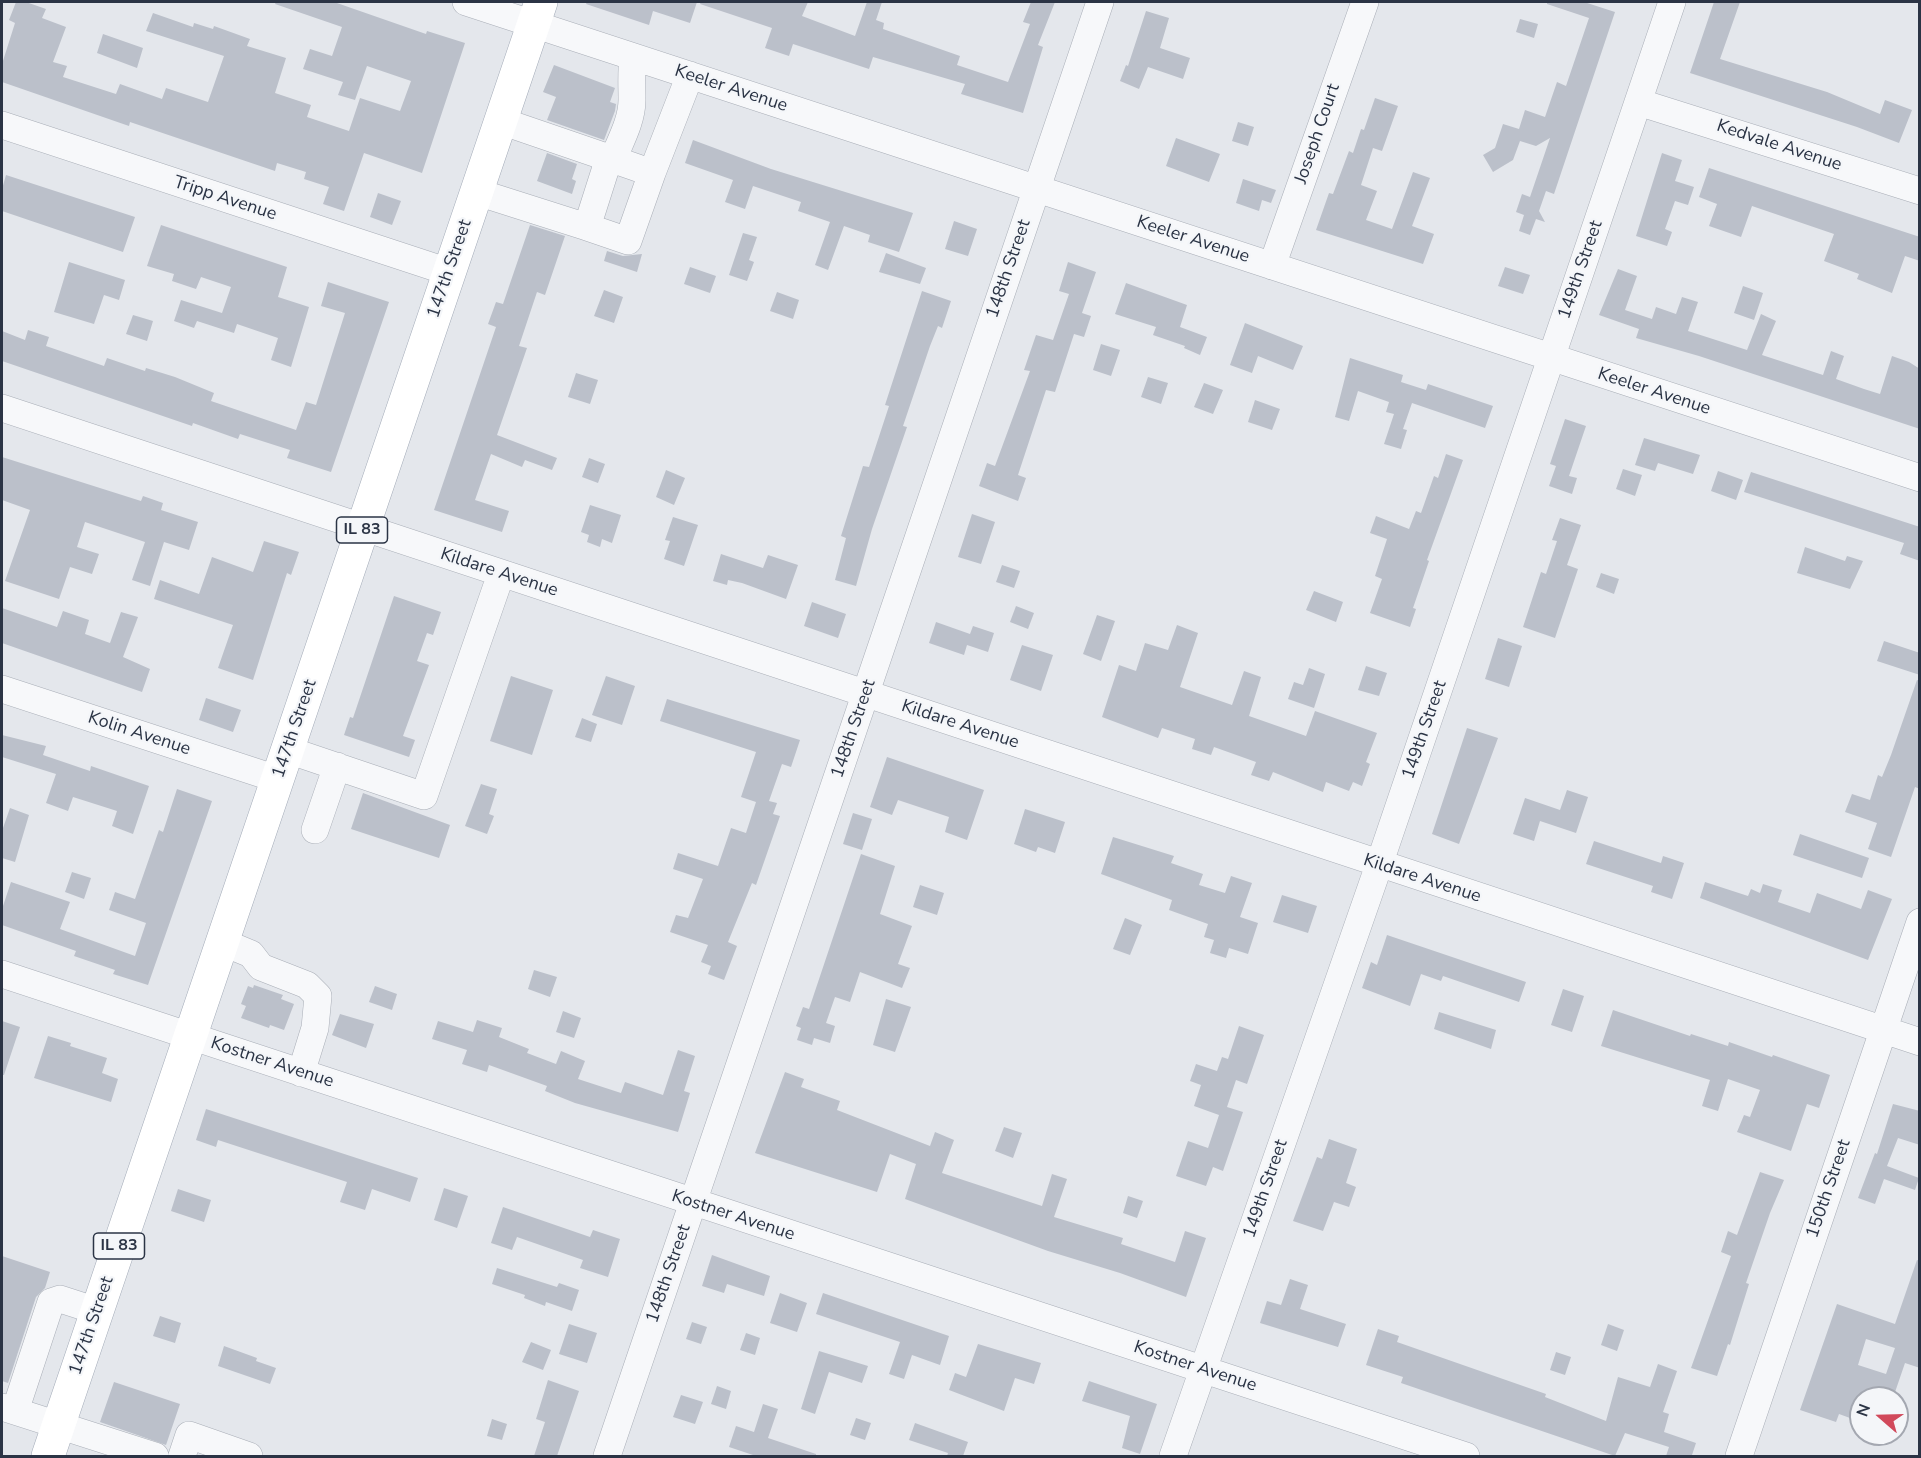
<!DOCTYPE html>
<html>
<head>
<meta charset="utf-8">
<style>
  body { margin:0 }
  #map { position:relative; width:1921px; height:1458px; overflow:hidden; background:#e4e7ec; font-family:"Nunito Sans",sans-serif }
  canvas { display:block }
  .frame { position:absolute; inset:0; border:3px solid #2b3445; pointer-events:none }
  .north { position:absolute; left:1849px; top:1386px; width:60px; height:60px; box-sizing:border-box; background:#f4f6f9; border:2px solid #a4a8b1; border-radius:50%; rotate:290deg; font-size:16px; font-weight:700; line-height:24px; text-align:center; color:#2b3445 }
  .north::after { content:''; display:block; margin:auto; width:21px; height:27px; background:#d1495b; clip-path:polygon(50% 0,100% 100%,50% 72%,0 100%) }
</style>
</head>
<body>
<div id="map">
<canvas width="1921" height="1458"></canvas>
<div class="frame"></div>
<div class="north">N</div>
</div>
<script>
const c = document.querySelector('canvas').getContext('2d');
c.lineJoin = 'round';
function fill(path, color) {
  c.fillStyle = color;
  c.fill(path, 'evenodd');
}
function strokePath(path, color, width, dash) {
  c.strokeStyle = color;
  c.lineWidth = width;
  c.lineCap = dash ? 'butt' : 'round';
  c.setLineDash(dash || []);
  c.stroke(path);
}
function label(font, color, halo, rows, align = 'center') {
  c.font = font + ' "Nunito Sans",sans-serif';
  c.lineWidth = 4.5;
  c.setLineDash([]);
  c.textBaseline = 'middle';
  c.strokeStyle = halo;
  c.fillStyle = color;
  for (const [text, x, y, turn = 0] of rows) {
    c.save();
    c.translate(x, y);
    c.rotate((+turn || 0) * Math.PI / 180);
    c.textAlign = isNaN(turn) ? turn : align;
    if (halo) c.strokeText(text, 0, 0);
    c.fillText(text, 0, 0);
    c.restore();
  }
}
fill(new Path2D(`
  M16,2H26L46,9L42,18L66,27L53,62L67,66L63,77L116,94L120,84L162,99L166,88L208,102L224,56L146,31L153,13L193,27L194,23L213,29L214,26L250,39L247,46L286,58L275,93L311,105L307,117L349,131L360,98L400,111L411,81L367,66L355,100L338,95L343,82L303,69L310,49L332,56L342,27L275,4L276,2H334L426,34L427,31L465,43L422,173L364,153L344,211L323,204L329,187L304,179L306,172L277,163L275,171L130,122L129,126L2,82V64L15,23L9,20Z
  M587,2H697L690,23L653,11L649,25L586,4Z
  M701,2H808L802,16L855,36L867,2H882L876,20L884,23L883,29L960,56L957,65L1008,82L1030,24L1023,22L1031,2H1055L1038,45L1043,47L1023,113L961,94L965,84L873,57L869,69L793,44L789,56L765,48L772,28L700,4Z
  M1547,2H1584L1615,12L1554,194L1546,191L1539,211L1545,222L1536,219L1530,235L1519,231L1524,215L1516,212L1522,194L1530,197L1550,138L1536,146L1520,141L1513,160L1493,172L1483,155L1495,148L1503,124L1519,129L1525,110L1545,117L1557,82L1566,86L1589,18L1547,4Z
  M1714,2H1740L1720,59L1827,92L1880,114L1885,100L1912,110L1899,143L1857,127L1690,73Z
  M1146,11L1169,18L1160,48L1190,58L1183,79L1148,67L1139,89L1120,81L1126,65L1128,66Z
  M1520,19L1538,24L1534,38L1516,32Z
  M103,34L143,48L137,68L97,53Z
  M554,65L615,88L610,102L616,104L615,111L604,140L547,120L556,97L543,92Z
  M1375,98L1398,106L1382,151L1373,148L1361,185L1377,191L1366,220L1392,229L1413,172L1430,178L1412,226L1434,234L1423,264L1316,230L1329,193L1333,194L1349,151L1353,153L1361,129L1364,130Z
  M1238,122L1254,127L1248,146L1232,141Z
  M1176,138L1220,154L1209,182L1166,166Z
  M693,140L771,169L913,213L899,252L868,242L870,235L844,226L828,270L815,265L830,222L798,211L801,202L753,186L745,209L725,202L733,180L685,163Z
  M547,153L577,164L572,179L576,181L572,194L537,181Z
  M1662,153L1682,160L1675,181L1694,187L1688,205L1675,201L1665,229L1672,232L1667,246L1636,236Z
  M1709,168L1920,237V261L1905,256L1892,293L1857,279L1859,274L1824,261L1834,234L1752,206L1741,237L1709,226L1717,204L1699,197Z
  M6,175L135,217L123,252L2,211V189Z
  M1243,179L1276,190L1271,203L1262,200L1259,211L1236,203Z
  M378,193L401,201L392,225L370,217Z
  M954,221L977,229L968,256L945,249Z
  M161,225L287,267L278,297L309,307L291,367L271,360L278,338L237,324L234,333L197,321L194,328L174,321L181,300L222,313L231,287L201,277L196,289L172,281L174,274L147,266Z
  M530,225L565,236L545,295L537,292L519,346L527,348L497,435L557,458L552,470L525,460L522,467L491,454L475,500L509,511L502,532L434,510L496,327L488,324L496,302L503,304Z
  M743,233L757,237L749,260L754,262L747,281L729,275Z
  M607,251L623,256L642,254L637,272L604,261Z
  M886,253L926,268L920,284L879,272Z
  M69,262L125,280L119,300L104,295L94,324L54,312Z
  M1068,262L1096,272L1082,313L1091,316L1084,337L1074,334L1055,392L1046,390L1018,475L1026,478L1018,501L979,486L987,463L995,466L1030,371L1024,370L1036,335L1053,340L1069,294L1059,291Z
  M690,267L716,276L710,293L684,284Z
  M1505,267L1530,275L1523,294L1498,286Z
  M1618,269L1637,276L1625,310L1652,319L1656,307L1676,314L1682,297L1698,302L1688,331L1747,350L1761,314L1776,321L1762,355L1823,375L1831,351L1844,356L1836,379L1864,389L1880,394L1892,356L1909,362L1920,369V429L1699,356L1636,338L1639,329L1599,315Z
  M328,282L389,302L331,472L287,458L290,450L240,434L238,439L193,423L192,426L2,361V331L25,340L28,330L49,337L46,346L104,366L107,358L145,371L146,368L175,377L214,393L211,401L296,430L306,402L316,405L345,313L321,306Z
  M1126,283L1187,305L1180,327L1207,337L1200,355L1184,348L1185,346L1153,335L1156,327L1115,314Z
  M1743,286L1763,293L1754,320L1734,313Z
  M604,290L623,297L614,323L594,316Z
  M922,291L951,301L942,328L938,326L930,346L903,426L907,427L872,529L856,586L835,580L846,538L841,536L863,466L869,467L889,406L885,405Z
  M777,292L799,300L793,319L770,311Z
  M133,315L153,321L147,341L126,334Z
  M1245,323L1303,346L1293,370L1258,356L1252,373L1230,365Z
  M1101,344L1120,350L1111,376L1093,370Z
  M1350,358L1403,375L1401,382L1426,390L1428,384L1493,406L1485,428L1412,403L1403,429L1407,430L1401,449L1384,444L1394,414L1386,412L1389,402L1358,391L1349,421L1335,417Z
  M576,373L598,380L590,404L568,397Z
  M1148,377L1168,383L1161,404L1141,397Z
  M1204,383L1223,390L1213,414L1194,407Z
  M1255,400L1280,409L1272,430L1248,422Z
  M1565,419L1586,426L1569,476L1577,478L1572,494L1549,486L1556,466L1550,464Z
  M1644,438L1700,455L1693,474L1658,463L1655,471L1635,465Z
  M1446,454L1463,460L1427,560L1429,561L1413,608L1416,609L1410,627L1370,613L1382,579L1375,576L1387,539L1370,533L1376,516L1409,529L1416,511L1421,513L1434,476L1438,478Z
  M2,457L141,501L143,496L163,503L161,510L198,522L189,550L164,542L150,586L132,580L145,542L85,522L77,547L99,554L92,574L70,567L59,599L5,581L30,510L2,500Z
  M589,458L605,464L598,483L582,477Z
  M1623,469L1642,475L1635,496L1616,489Z
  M666,470L685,478L674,505L656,497Z
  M1718,471L1743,480L1736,500L1711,491Z
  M1751,472L1920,527V561L1900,554L1904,543L1744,492Z
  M590,505L621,515L612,543L602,539L600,547L587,542L589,535L581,532Z
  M972,514L995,522L981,564L958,557Z
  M673,517L698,525L684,566L664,559L670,541L665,540Z
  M1560,518L1581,525L1567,565L1578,569L1555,638L1523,627L1541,572L1546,574L1557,541L1552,540Z
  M264,541L299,552L291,575L287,573L253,680L218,668L233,625L154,599L160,580L199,594L212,557L253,572Z
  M1805,547L1845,561L1847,556L1863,561L1850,589L1797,573Z
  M721,554L763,568L768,555L798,565L786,599L742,583L728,580L727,585L713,581Z
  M1002,565L1020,571L1014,588L996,582Z
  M1601,573L1619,579L1614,594L1596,587Z
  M1314,591L1343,602L1336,622L1306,610Z
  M394,596L441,612L433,635L427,633L417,661L429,665L403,736L415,740L409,757L344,735L350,717L353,718Z
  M812,602L846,614L838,638L804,626Z
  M1016,606L1034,613L1028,629L1010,622Z
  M2,608L57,627L63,611L89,620L85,634L110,643L121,612L138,617L123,657L150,669L142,692L2,643Z
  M1097,615L1115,621L1101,661L1083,654Z
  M936,622L970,634L973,626L994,633L988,652L967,645L964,655L929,643Z
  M1177,625L1198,633L1180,687L1232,705L1244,671L1261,677L1249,716L1306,736L1315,711L1377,733L1366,762L1370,764L1362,786L1353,782L1349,791L1326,782L1323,792L1273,772L1269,781L1251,775L1256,762L1214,747L1211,755L1192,749L1195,739L1162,728L1158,738L1102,717L1119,665L1136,671L1145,643L1168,650Z
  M1498,638L1522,646L1509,687L1485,679Z
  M1884,641L1920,653V675L1877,661Z
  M1022,645L1053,655L1041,691L1010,680Z
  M1366,666L1387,673L1379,696L1358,690Z
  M1309,668L1325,674L1314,708L1288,699L1294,682L1303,685Z
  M511,676L553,690L532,755L490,741Z
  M606,676L635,686L622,725L592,715Z
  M1917,680L1920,681V789L1915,787L1891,857L1868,849L1877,823L1845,812L1852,794L1870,800L1878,775L1882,777L1891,755Z
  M206,698L241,710L233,732L199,720Z
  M667,699L800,740L791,767L782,764L769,801L777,803L773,814L780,816L756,885L752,883L728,942L737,946L724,980L708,974L711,966L701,962L708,945L670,932L676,915L688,918L703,879L673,869L678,853L718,866L731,828L746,833L756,802L741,797L756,752L660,721Z
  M582,718L597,724L591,742L575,737Z
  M1467,728L1498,738L1459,844L1432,834Z
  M2,735L46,746L43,755L90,771L91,766L149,786L133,834L112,826L117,811L73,797L68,811L46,803L56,774L2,757Z
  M887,757L984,790L967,840L945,832L949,817L898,800L892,815L870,807Z
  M481,784L497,789L489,814L494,816L487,834L465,826Z
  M177,789L212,801L148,985L113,974L115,970L74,956L76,951L2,925V909L11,882L70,902L60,929L135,956L146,923L109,910L115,892L135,899L159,830L163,832Z
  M1567,790L1588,797L1576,833L1540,821L1534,841L1513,834L1525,798L1560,810Z
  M363,793L450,825L439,858L351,829Z
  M10,808L29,815L15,862L2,858L3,828Z
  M1025,809L1065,822L1055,853L1038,847L1036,852L1014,844Z
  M853,813L872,819L862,850L843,844Z
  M1800,834L1869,858L1862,878L1793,855Z
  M1113,837L1174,856L1171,863L1203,874L1199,885L1225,893L1231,876L1252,883L1240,917L1258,923L1248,954L1229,948L1226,958L1210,953L1214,940L1204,937L1208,924L1169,910L1172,900L1101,874Z
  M1594,841L1661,863L1663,856L1684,863L1672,899L1651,892L1653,886L1586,864Z
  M861,854L895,866L880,914L912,926L898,964L910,968L902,988L860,972L850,1002L835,997L826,1023L835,1026L830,1043L814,1038L812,1045L797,1040L801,1028L796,1026L803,1007L809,1009Z
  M72,872L91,878L84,899L65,892Z
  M1705,882L1748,896L1751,889L1760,893L1763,884L1782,890L1778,902L1810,913L1817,893L1861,909L1868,890L1892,899L1868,960L1700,898Z
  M920,885L944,893L937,915L913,907Z
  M1282,895L1317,906L1308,933L1273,922Z
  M1125,918L1142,925L1130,955L1113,949Z
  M1387,935L1526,982L1519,1002L1443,976L1441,981L1421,974L1410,1006L1362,988L1371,962L1377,965Z
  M534,970L557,977L550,997L528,989Z
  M254,985L283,995L281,999L294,1004L284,1030L270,1025L269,1028L241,1018L246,1006L241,1004L248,986L253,988Z
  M375,986L397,994L392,1010L369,1002Z
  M1563,989L1584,996L1572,1032L1551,1025Z
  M886,999L911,1007L895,1052L873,1045Z
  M1613,1010L1690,1036L1691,1034L1728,1046L1729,1042L1772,1057L1773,1055L1830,1075L1819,1108L1807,1104L1791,1151L1737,1132L1744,1115L1750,1117L1760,1090L1728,1079L1718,1111L1702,1106L1710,1080L1601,1046Z
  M563,1011L581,1018L574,1038L556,1032Z
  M1439,1012L1496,1030L1491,1049L1434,1029Z
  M340,1014L374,1024L366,1048L332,1035Z
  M477,1020L502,1028L499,1037L529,1049L527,1053L556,1064L561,1051L585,1061L578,1079L621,1093L625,1082L663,1095L678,1050L695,1056L684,1091L690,1093L678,1132L575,1103L545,1091L547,1086L489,1065L487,1072L462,1064L467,1050L432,1039L438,1021L473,1032Z
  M2,1021L20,1027L4,1075H2Z
  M1239,1026L1264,1035L1247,1084L1236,1080L1227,1107L1243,1112L1223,1171L1213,1167L1206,1186L1176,1176L1188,1141L1208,1148L1219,1115L1194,1106L1201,1085L1190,1081L1196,1064L1217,1071L1222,1057L1228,1059Z
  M48,1036L71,1043L70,1046L107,1058L102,1073L118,1079L111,1102L34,1078Z
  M785,1072L804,1079L801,1087L840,1101L837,1110L930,1146L935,1132L954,1140L942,1173L1042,1206L1052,1174L1067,1179L1054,1217L1123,1238L1121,1244L1175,1262L1185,1231L1206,1238L1186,1297L1120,1273L1048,1251L905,1199L916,1164L890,1154L877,1192L755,1153Z
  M1893,1104L1920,1111V1145L1898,1138L1887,1166L1919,1178L1915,1190L1884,1179L1875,1204L1858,1198L1875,1153L1877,1154Z
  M206,1109L418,1178L410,1202L372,1189L365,1210L340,1202L347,1182L218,1140L216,1147L196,1140Z
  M1004,1127L1022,1133L1013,1158L995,1151Z
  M1329,1139L1357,1149L1346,1183L1356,1187L1349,1207L1334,1202L1323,1231L1293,1221L1317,1157L1322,1159Z
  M1760,1172L1784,1180L1770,1213L1746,1283L1749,1284L1730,1345L1728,1344L1717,1376L1691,1368L1731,1256L1721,1252L1728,1231L1737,1235Z
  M444,1188L468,1196L457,1228L434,1220Z
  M178,1189L211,1200L204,1222L171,1211Z
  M1128,1196L1143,1201L1137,1218L1123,1213Z
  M503,1207L590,1237L593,1230L620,1239L608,1277L580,1268L583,1260L517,1237L512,1250L491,1243Z
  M712,1255L770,1276L764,1296L727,1284L724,1293L702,1286Z
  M2,1256L50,1272L45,1288L36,1297L8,1383L2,1381Z
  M1917,1260L1920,1261V1368L1905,1363L1893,1398L1873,1391L1871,1398H1861V1422L1839,1414L1836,1422L1800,1410L1837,1304L1895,1324ZM1866,1339L1895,1348L1886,1374L1858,1365Z
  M497,1268L557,1287L559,1283L579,1290L572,1311L546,1302L545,1306L524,1298L525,1295L492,1284Z
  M1290,1279L1308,1285L1300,1309L1346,1324L1338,1347L1260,1323L1267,1301L1281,1305Z
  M780,1293L807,1303L797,1332L770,1323Z
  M823,1293L949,1336L940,1365L912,1355L904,1379L889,1374L900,1342L816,1314Z
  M160,1316L181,1323L175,1343L153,1336Z
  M692,1322L707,1327L701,1344L686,1339Z
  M569,1324L597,1333L587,1363L559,1354Z
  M1608,1324L1624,1330L1617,1351L1601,1345Z
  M1378,1329L1399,1336L1397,1342L1546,1394L1545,1397L1606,1421L1618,1377L1650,1387L1658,1364L1677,1371L1663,1412L1669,1414L1664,1432L1696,1443L1692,1455L1666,1456L1669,1447L1625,1433L1615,1456L1401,1383L1403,1377L1366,1365Z
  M746,1333L760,1338L755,1355L740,1350Z
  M531,1342L551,1350L543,1370L522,1362Z
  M978,1344L1041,1363L1034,1384L1015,1378L1004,1411L949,1390L955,1373L966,1377Z
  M224,1346L257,1358L256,1361L276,1368L270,1384L218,1366Z
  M819,1351L868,1366L862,1383L829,1372L815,1414L801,1409Z
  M1556,1352L1571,1357L1565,1375L1550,1370Z
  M548,1380L579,1391L557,1456H534L545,1422L536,1419Z
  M1089,1381L1157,1404L1140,1454L1122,1448L1130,1416L1082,1401Z
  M114,1382L180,1404L166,1445L100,1422Z
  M717,1386L731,1391L726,1409L711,1404Z
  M681,1395L703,1402L695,1424L673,1417Z
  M763,1404L778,1409L768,1438L816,1454V1456H756L729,1447L736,1426L754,1432Z
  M856,1418L871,1423L865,1440L850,1435Z
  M492,1419L507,1424L502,1440L487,1436Z
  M915,1423L968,1442L963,1456H947L948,1453L909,1440Z`), '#bbc0ca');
const minor = new Path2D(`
  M466,2L1920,478
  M1638,102L1920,191
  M2,125L449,272
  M609,158L652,173L690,75
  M613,159C621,140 632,120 632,100C632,84 631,72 633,57
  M477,192L587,227L609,158L501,121
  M587,227L628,241L652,173
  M1272,266L1365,2
  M2,408L1920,1042
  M2,689L277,779
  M288,750L424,796L501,574
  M315,830L337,766
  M222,942L251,954L261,967L307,985L318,996L315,1028L301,1073
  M2,974L1466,1456
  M2,1407L155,1456
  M15,1411L51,1302L60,1299L97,1311
  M182,1456L189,1435L249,1456
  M607,1456L1100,2
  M1173,1456L1379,865L1672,2
  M1739,1456L1920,922`);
const major = new Path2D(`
  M48,1456L541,2`);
strokePath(minor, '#a9aeb7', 28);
strokePath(major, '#a3abb8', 34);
strokePath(minor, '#f7f8fa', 27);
strokePath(major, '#fff', 33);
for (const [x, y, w] of [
  [362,530,51],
  [119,1246,51]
]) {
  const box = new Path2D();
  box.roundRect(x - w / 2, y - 13, w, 26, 4.5);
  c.fillStyle = '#f4f6f9';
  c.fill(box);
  strokePath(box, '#2b3445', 1.5);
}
label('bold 16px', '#2b3445', null, [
  ["IL 83",362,530],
  ["IL 83",119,1246]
]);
label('18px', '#2b3445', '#f4f6f9', [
  ["Keeler Avenue",731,89,18],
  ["Joseph Court",1318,134,-71],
  ["Kedvale Avenue",1779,146,18],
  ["Tripp Avenue",225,199,18],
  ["Keeler Avenue",1193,240,18],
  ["147th Street",450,269,-71],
  ["148th Street",1009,269,-71],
  ["149th Street",1581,270,-71],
  ["Keeler Avenue",1654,392,18],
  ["Kildare Avenue",499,573,18],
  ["Kildare Avenue",960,725,18],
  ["147th Street",295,729,-71],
  ["148th Street",854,729,-71],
  ["149th Street",1425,730,-71],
  ["Kolin Avenue",139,734,18],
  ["Kildare Avenue",1422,879,18],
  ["Kostner Avenue",272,1063,18],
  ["149th Street",1266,1189,-71],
  ["150th Street",1829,1189,-71],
  ["Kostner Avenue",733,1216,18],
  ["148th Street",669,1274,-71],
  ["147th Street",92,1326,-71],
  ["Kostner Avenue",1195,1367,18]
]);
</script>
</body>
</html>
